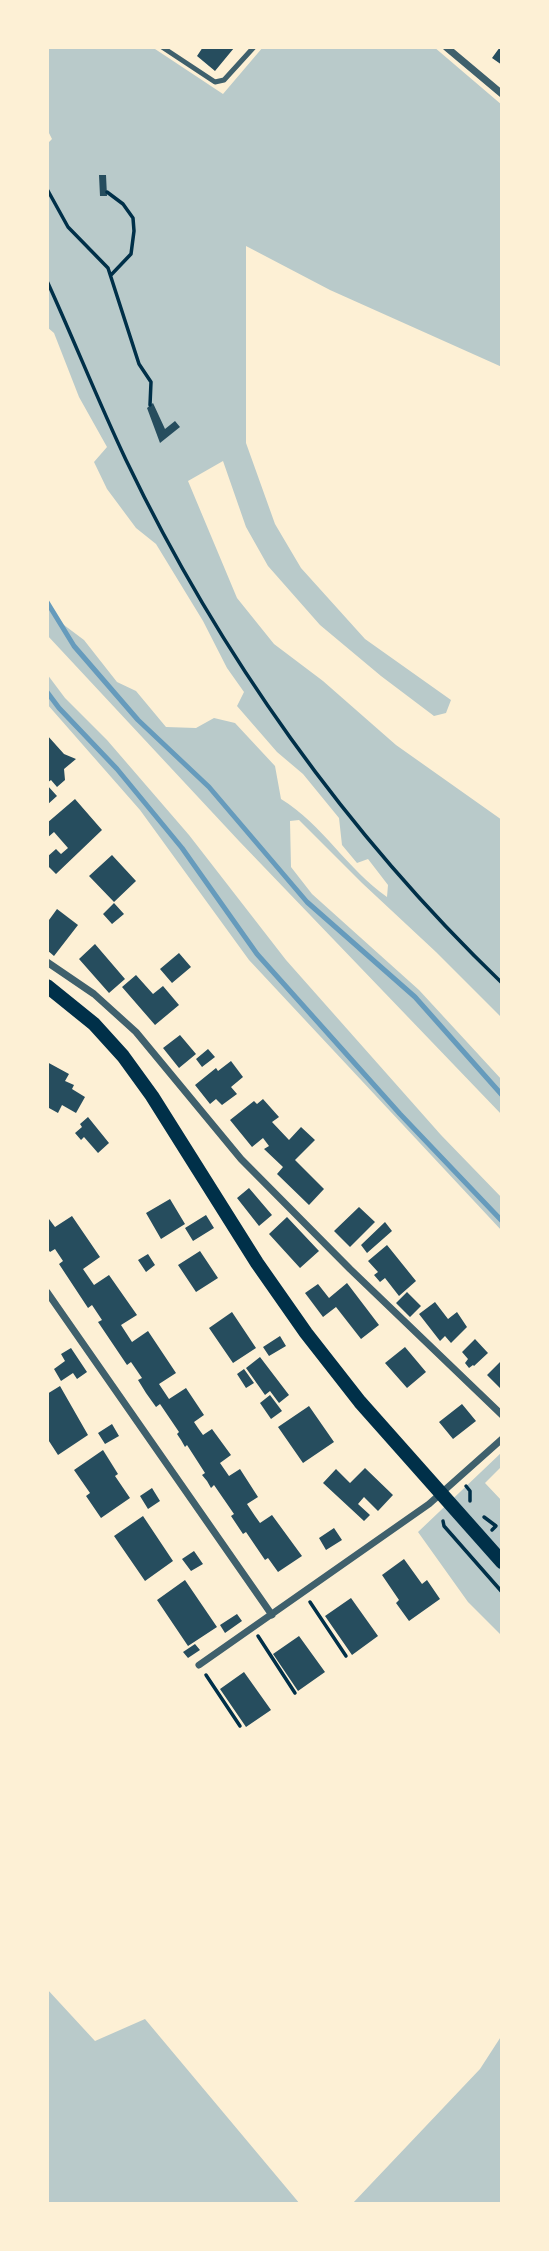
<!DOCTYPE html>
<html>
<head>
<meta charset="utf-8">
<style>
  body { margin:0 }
  #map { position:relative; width:549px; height:2251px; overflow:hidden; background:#fdf0d5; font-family:"Alegreya Sans",sans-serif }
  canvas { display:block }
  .frame { position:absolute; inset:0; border:49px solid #fdf0d5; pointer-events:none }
</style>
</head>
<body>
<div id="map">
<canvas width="549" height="2251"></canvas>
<div class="frame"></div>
</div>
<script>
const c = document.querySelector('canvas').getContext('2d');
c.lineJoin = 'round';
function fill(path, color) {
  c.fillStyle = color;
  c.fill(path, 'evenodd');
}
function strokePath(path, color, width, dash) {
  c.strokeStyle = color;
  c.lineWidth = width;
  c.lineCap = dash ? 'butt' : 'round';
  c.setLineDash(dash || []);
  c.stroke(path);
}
fill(new Path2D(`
  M47,47H152L223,94L263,47H434L502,105V367L330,290L246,246V443L275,524L301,568L365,639L451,700L446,713L434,716L381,676L320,625L268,566L246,527L223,461L188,481L237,598L274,644L323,681L396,745L502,820V1018L436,952L362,883L299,820L290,821L291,867L312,894L419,990L502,1080V1115L239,841L47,635V602L60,622L84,640L117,682L136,691L166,727L196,728L214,718L235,723L275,766L281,799C323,825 347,869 387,897L388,885L368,859L357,863L342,845L339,818L303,774L277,752L237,706L244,692L227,668L203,621L156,544L136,528L107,489L94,462L107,447L79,397L54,333L47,327V144L52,139L47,129Z
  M47,674L65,698L107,740L189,835L286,960L441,1135L502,1198V1231L249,960L140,810L47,704Z
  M502,1452V1466L485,1483L502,1501V1636L468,1602L418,1532Z
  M47,1989L95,2041L145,2019L300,2204H47Z
  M502,2035V2204H352L480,2069Z`), '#b9caca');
strokePath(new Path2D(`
  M47,602L74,646L138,720L209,787L307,902L415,997L502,1095
  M47,692L59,708L117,769L182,848L257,954L400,1114L502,1221`), '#669bbc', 5);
fill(new Path2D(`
  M203,47H232L234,48L215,71L197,56Z
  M500,47H502V65L492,58Z
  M99,175H106L107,196H100Z
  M153,403L165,429L175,421L180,427L160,443L147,408Z
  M47,735L64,754L76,759L64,769L65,780L57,787L51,780L47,783Z
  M47,785L57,796L47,805Z
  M75,799L102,830L56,874L47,865V857L56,849L61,854L68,848L54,832L47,838V823Z
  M112,855L136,881L114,902L89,876Z
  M114,903L124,914L112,924L103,914Z
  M57,909L78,925L54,956L47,950V919L49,920Z
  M95,944L125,979L109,993L79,959Z
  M179,953L191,967L172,983L160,969Z
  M136,975L153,994L163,986L179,1005L155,1025L122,987Z
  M180,1035L196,1054L179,1068L163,1048Z
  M208,1049L215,1057L202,1067L196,1059Z
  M231,1061L243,1077L231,1087L237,1094L222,1105L216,1099L210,1104L195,1085L216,1068L218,1071Z
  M47,1062L69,1074L65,1081L74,1085L72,1089L85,1097L76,1113L62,1105L58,1113L49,1108L47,1111Z
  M263,1099L279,1117L272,1122L289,1140L301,1127L315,1140L295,1160L324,1189L309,1205L277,1174L283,1167L264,1149L269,1146L263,1138L252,1147L230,1120L254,1101L257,1104Z
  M88,1117L109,1143L98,1153L84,1137L81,1140L75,1133L82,1127L80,1124Z
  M249,1188L272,1215L259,1226L237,1198Z
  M170,1199L185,1224L161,1239L146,1213Z
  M359,1207L375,1222L350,1247L334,1231Z
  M206,1215L214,1228L193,1241L185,1228Z
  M72,1216L100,1257L83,1269L94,1285L109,1275L137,1315L121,1325L132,1342L148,1331L176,1373L159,1384L169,1399L186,1388L204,1415L194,1422L198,1428L203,1435L212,1429L231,1455L220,1463L229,1476L240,1469L258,1497L247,1504L255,1516L260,1523L272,1515L302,1556L278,1572L268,1558L265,1560L246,1532L243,1534L231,1516L234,1514L214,1485L211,1488L207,1481L202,1475L205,1473L187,1445L185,1447L181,1440L177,1434L179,1432L160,1404L156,1407L146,1393L138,1380L142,1378L131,1362L127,1365L98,1322L102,1320L92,1305L88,1308L59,1264L63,1261L55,1249L50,1252L47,1248V1221L49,1219L55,1227Z
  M287,1217L319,1251L300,1268L269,1234Z
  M385,1222L392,1231L367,1253L361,1245Z
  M387,1245L416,1281L399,1296L385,1278L380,1282L374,1275L378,1272L368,1261Z
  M200,1251L218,1278L196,1292L178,1265Z
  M148,1254L155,1265L146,1272L138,1260Z
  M347,1283L379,1325L361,1339L336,1307L323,1317L305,1293L318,1284L329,1298Z
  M407,1292L421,1306L410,1317L396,1303Z
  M435,1302L448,1319L457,1312L467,1327L451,1343L445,1336L440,1341L419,1314Z
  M232,1312L256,1348L233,1363L209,1328Z
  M280,1336L286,1346L269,1356L263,1347Z
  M475,1339L488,1353L474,1366L473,1365L469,1368L465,1363L468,1359L462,1352Z
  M405,1347L426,1372L407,1388L385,1363Z
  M71,1348L87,1372L77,1379L73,1373L61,1381L54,1369L65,1361L61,1354Z
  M260,1357L289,1395L279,1403L270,1391L265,1395L246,1368Z
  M502,1360V1390L487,1375Z
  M244,1369L254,1383L246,1388L237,1374Z
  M60,1386L88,1435L58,1455L47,1438V1394Z
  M270,1395L282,1411L271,1419L260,1403Z
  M462,1404L476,1421L453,1439L439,1422Z
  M309,1406L334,1442L303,1463L278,1427Z
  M112,1424L119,1436L105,1444L98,1433Z
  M103,1450L118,1474L115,1476L130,1498L101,1518L86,1496L90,1493L74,1470Z
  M365,1468L393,1495L378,1511L364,1497L358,1504L370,1515L364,1521L323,1483L336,1469L350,1483Z
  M152,1488L160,1501L148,1509L140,1496Z
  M143,1516L173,1561L145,1581L114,1536Z
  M334,1528L342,1540L326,1550L319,1538Z
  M194,1551L203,1564L191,1571L182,1559Z
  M404,1559L422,1584L427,1580L440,1599L409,1621L396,1603L399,1600L382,1575Z
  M185,1580L217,1627L188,1646L157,1600Z
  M351,1598L378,1636L352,1655L325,1616Z
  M237,1614L242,1621L225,1633L220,1625Z
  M299,1636L325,1672L298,1691L273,1654Z
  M195,1644L200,1650L188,1658L183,1652Z
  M244,1672L271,1710L246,1727L220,1689Z`), '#264d5e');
strokePath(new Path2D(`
  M47,189L68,227L108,268L139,364L151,382L150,405
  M107,192L123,204L133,218L134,231L131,254L111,275
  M47,281C74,340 98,401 126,460C219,654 347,834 502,983
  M466,1486L470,1491V1501
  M484,1517L496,1526L492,1530
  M443,1521L444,1526L502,1592
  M310,1602L346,1656
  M258,1636L295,1693
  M206,1675L240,1726`), '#003049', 3.5);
strokePath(new Path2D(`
  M162,47L215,82L224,80L254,47`), '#3f606c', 5);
strokePath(new Path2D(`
  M446,47L502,94
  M47,962L94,994L136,1032L241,1159L350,1269L502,1415
  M47,1292L272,1615
  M199,1665L429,1504L502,1439`), '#3f606c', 7);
strokePath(new Path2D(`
  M47,986L94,1024L123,1056L152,1096L257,1263L306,1333L360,1402L502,1562`), '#003049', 14);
</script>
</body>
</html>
